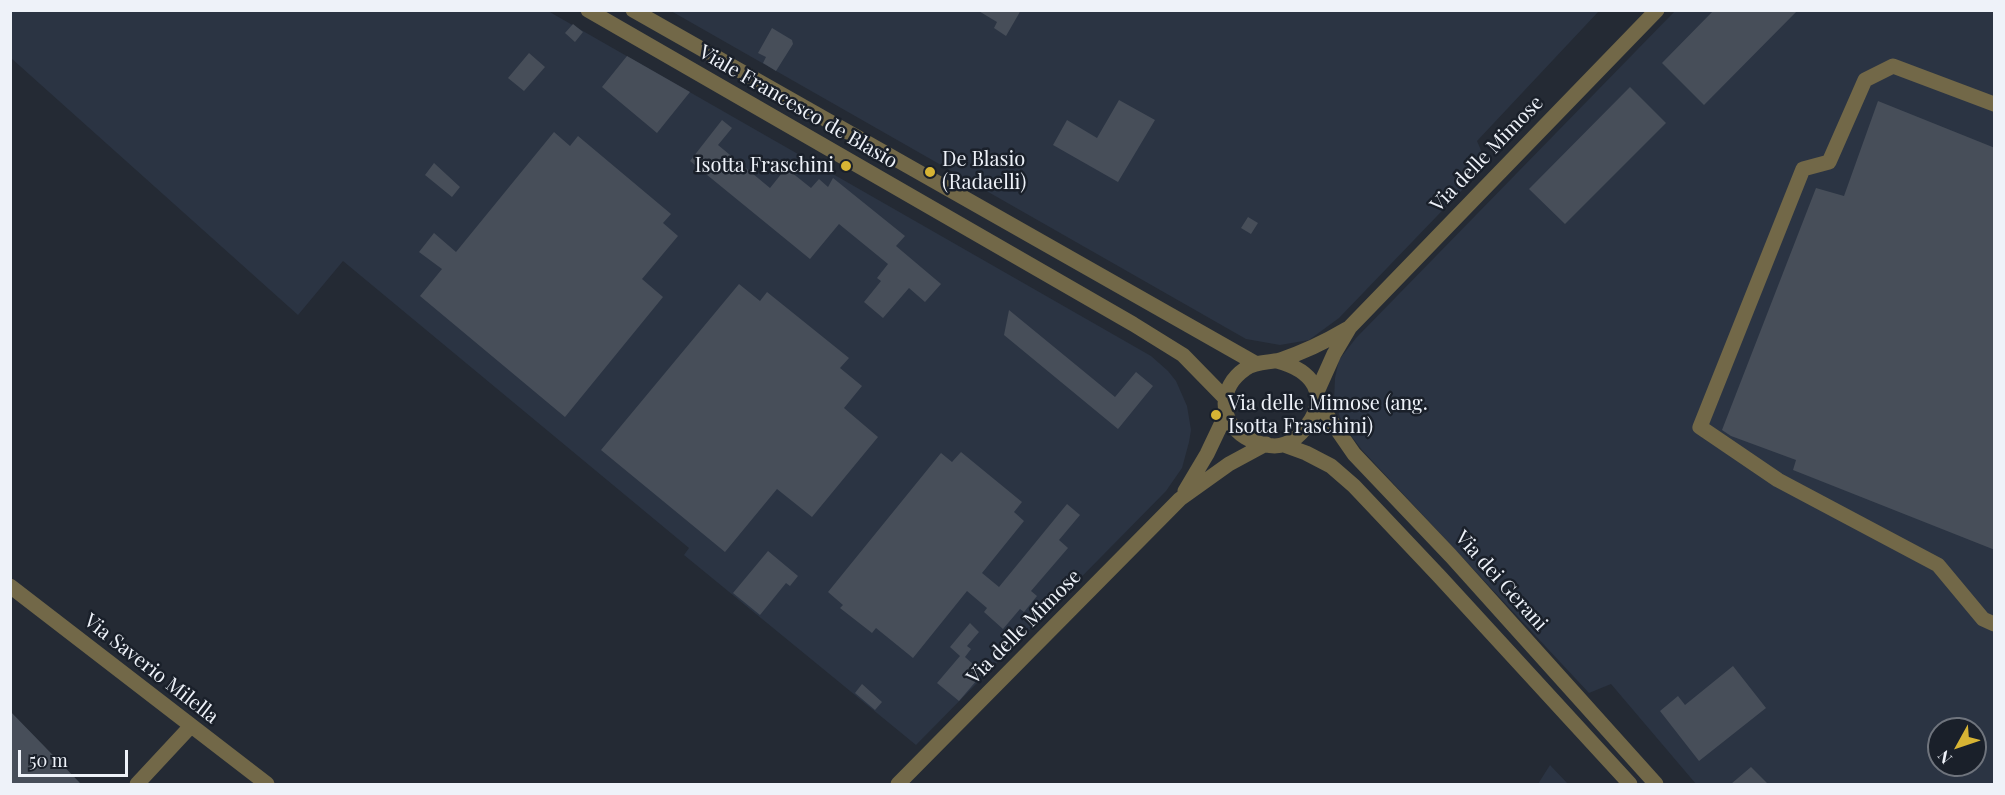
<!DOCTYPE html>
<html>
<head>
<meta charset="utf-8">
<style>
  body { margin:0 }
  #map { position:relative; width:2005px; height:795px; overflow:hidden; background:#242a34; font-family:"Playfair Display",serif }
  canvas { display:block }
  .frame { position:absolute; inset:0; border:12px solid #eef2f9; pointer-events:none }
  .north { position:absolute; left:1927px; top:717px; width:60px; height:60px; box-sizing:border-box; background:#1a202a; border:2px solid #6f747d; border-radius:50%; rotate:230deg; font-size:16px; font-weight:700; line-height:24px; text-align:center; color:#eef2f9 }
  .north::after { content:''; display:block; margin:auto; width:21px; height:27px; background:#d7b434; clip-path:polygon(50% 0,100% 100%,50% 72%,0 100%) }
  .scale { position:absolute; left:18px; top:750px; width:110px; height:27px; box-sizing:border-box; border:3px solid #eef2f9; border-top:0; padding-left:8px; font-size:18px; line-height:21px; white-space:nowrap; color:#eef2f9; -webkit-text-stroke:4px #1a202a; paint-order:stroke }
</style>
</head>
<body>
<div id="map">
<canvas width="2005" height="795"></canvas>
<div class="frame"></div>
<div class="north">N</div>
<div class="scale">50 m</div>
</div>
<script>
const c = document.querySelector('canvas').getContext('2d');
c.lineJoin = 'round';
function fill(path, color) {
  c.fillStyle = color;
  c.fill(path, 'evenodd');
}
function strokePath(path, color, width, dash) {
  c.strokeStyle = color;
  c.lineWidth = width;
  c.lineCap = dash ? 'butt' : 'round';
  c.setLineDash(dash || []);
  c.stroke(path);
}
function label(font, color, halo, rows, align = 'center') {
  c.font = font + ' "Playfair Display",serif';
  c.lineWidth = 5;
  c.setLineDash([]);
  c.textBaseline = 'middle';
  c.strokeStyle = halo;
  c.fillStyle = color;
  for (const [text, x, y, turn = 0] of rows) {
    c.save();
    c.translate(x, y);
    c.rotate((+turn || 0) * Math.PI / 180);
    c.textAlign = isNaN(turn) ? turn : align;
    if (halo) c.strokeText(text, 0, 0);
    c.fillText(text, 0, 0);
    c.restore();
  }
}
fill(new Path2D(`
  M11,11H548L1151,356L1168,371L1176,381L1187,406L1191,430L1189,442L1182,468L1166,491L916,745L684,555L689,548L343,261L298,315L11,58Z
  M671,11H1599L1477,141L1487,164L1339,318L1309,340L1280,345L1246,339Z
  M1675,11H1994V784H1696L1611,684L1589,693L1362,450L1343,425L1334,401L1335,378L1339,360L1356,338ZM1939,729H1975V765H1939Z
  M1550,765L1568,784H1538Z`), '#2b3443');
fill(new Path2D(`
  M977,10H1021L1006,36L994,28L997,22Z
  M1714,10H1798L1704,105L1662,63Z
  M573,24L583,32L575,42L565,33Z
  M772,28L792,40L793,44L776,71L763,63L766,57L758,53Z
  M529,53L545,67L524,91L508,78Z
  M627,56L690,92L657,133L602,87Z
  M1630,87L1666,123L1565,224L1529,189Z
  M1119,100L1155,120L1118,182L1053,145L1067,120L1097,138Z
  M1878,101L1995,148V550L1793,470L1796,460L1731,436L1722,430L1816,188L1844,196Z
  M722,120L732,128L718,145L770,188L786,168L811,188L819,179L828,187L833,178L905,236L896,246L941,284L925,302L909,288L883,318L864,302L881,281L877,278L888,264L839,224L810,259L690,161Z
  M554,132L570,146L578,136L671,214L663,223L678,236L642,279L663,297L565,417L420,296L442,269L419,252L434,233L456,252Z
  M434,163L460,187L452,197L425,175Z
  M1248,217L1258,223L1251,234L1241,228Z
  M739,284L760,301L767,292L849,358L840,368L862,386L844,408L878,437L812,517L777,489L725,552L601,450Z
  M1009,310L1115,397L1136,372L1153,386L1118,429L1004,335Z
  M961,452L1022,502L1014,512L1024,521L982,573L999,587L1067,504L1080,515L1059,540L1068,548L1031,591L1037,596L1024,612L1020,609L1003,629L984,612L987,608L967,591L913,658L876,628L872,633L840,608L843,605L828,592L941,453L952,462Z
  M768,551L798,576L790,586L786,583L760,615L733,593Z
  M970,623L979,632L967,646L971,649L965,657L983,673L959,701L937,683L960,656L950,647Z
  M1733,666L1766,708L1699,761L1660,711L1678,696L1685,705Z
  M862,684L882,702L875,710L855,693Z
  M10,711L81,784H10Z
  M1751,767L1768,784H1731Z`), '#474e59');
strokePath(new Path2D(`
  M588,10L1133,324L1183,355L1225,398
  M633,10L1255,363
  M1994,104L1893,66L1865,80L1829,162L1803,169L1700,427L1778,480L1938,565L1983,619L1994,624
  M1277,361C1311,370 1332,394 1306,427C1301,434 1293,441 1285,444C1273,449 1255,443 1245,437C1218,420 1219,387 1245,369C1256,361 1268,363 1280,360C1304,352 1325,342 1347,329
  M1317,392L1334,354L1350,327L1657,10
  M1318,402L1354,454L1451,556L1656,784
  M1284,445L1306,453L1331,466L1354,486L1440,577L1630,784
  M1185,491L1207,454L1226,414
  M10,586L267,784
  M137,784L191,726
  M898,784L1180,499L1229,464L1266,444`), '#726848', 15);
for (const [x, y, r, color] of [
  [846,166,6,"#d7b434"],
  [930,172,6,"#d7b434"],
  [1216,415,6,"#d7b434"]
]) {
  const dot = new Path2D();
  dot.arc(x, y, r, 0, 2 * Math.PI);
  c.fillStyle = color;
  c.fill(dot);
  strokePath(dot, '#1a202a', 2);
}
label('20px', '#eef2f9', '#1a202a', [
  ["Viale Francesco de Blasio",798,107,30],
  ["Via delle Mimose",1487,154,-46],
  ["Via dei Gerani",1501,581,48],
  ["Via delle Mimose",1024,627,-45],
  ["Via Saverio Milella",151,669,38]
]);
label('20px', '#eef2f9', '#1a202a', [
  ["De Blasio",942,160],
  ["(Radaelli)",942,183],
  ["Isotta Fraschini",834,166,"right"],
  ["Via delle Mimose (ang.",1228,404],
  ["Isotta Fraschini)",1228,427]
], 'left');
</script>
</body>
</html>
